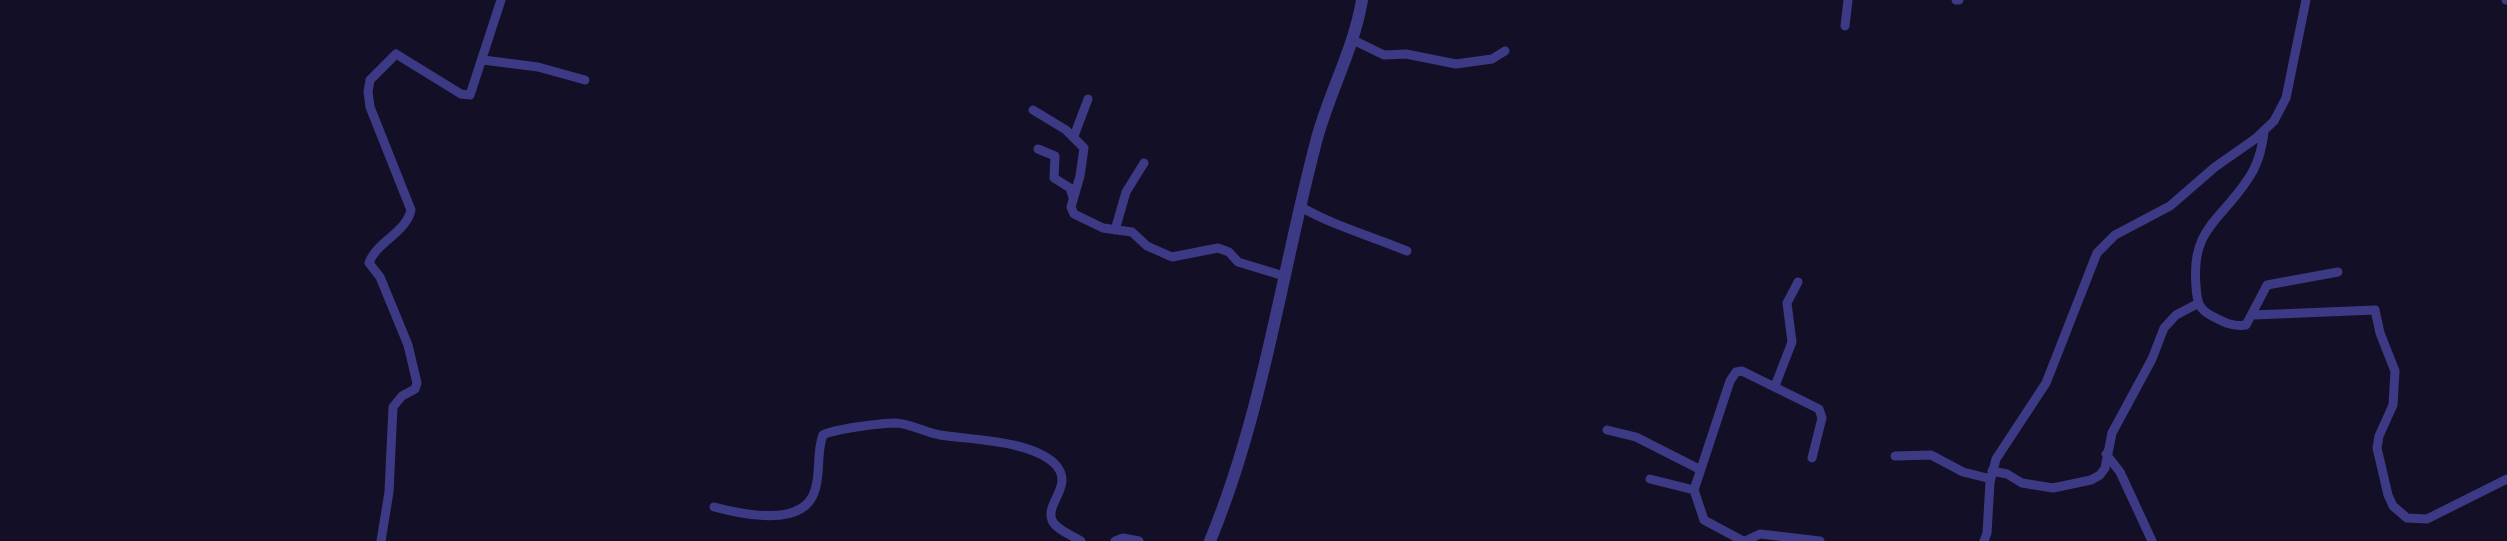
<!DOCTYPE html>
<html>
<head>
<meta charset="utf-8">
<style>
  body { margin:0 }
  canvas { display:block; background:#130f26 }
</style>
</head>
<body>
<canvas width="2507" height="541"></canvas>
<script>
const c = document.querySelector('canvas').getContext('2d');
c.lineJoin = 'round';
function strokePath(path, color, width, dash) {
  c.strokeStyle = color;
  c.lineWidth = width;
  c.lineCap = dash ? 'butt' : 'round';
  c.setLineDash(dash || []);
  c.stroke(path);
}
strokePath(new Path2D(`
  M1956,0H1959
  M2506,0H2507
  M1845,26L1848,0
  M1351,39L1384,55L1406,54L1456,64L1492,59L1505,51
  M483,60L538,67L585,80
  M1033,110L1066,130L1084,148L1080,176L1071,207L1074,214L1103,228L1132,232L1147,246L1172,257L1218,248L1229,252L1238,262L1284,276
  M2264,132C2262,149 2258,165 2248,179C2220,222 2191,228 2196,286C2197,301 2198,309 2212,316C2224,322 2232,327 2246,325L2267,285L2338,272
  M1074,136L1088,99
  M1038,149L1055,156L1054,178L1070,188L1073,197
  M1301,207C1334,226 1371,236 1407,251
  M1115,230L1126,192L1144,163
  M2253,315L2375,310L2380,333L2395,371L2393,405L2379,436L2377,448L2388,495L2393,506L2407,518L2427,519L2507,479
  M1775,386L1792,342L1787,303L1798,282
  M1607,430L1636,437L1699,469
  M2106,454L2120,472L2152,541
  M1895,456L1931,455L1963,472L1991,479
  M1992,471L2007,474L2022,483L2053,488L2091,480L2100,475L2105,468L2112,433L2152,359L2164,328L2176,315L2197,304
  M1650,479L1694,490
  M714,507C741,514 804,529 815,490C821,472 816,453 823,435C834,429 881,423 896,423C911,424 925,432 940,435C972,440 1030,440 1055,464C1075,485 1045,503 1052,520C1055,529 1073,536 1081,541
  M381,541L389,492L393,407L402,396L415,389L417,383L408,345L380,277L369,263C376,242 406,233 411,210L370,107L368,92L370,80L396,54L461,94L470,95L501,0
  M1115,541L1123,538L1139,541
  M1743,541L1704,520L1694,490L1730,381L1736,372L1742,371L1819,409L1822,418L1812,458
  M1745,541L1760,534L1820,541
  M1984,541L1987,533L1990,482L1996,459L2046,383L2097,253L2115,235L2170,206L2215,167L2255,139L2274,121L2286,98L2306,0`), '#3d3a85', 9);
strokePath(new Path2D(`
  M1210,541C1263,413 1281,275 1316,142C1328,95 1354,49 1362,0`), '#3d3a85', 12);
</script>
</body>
</html>
